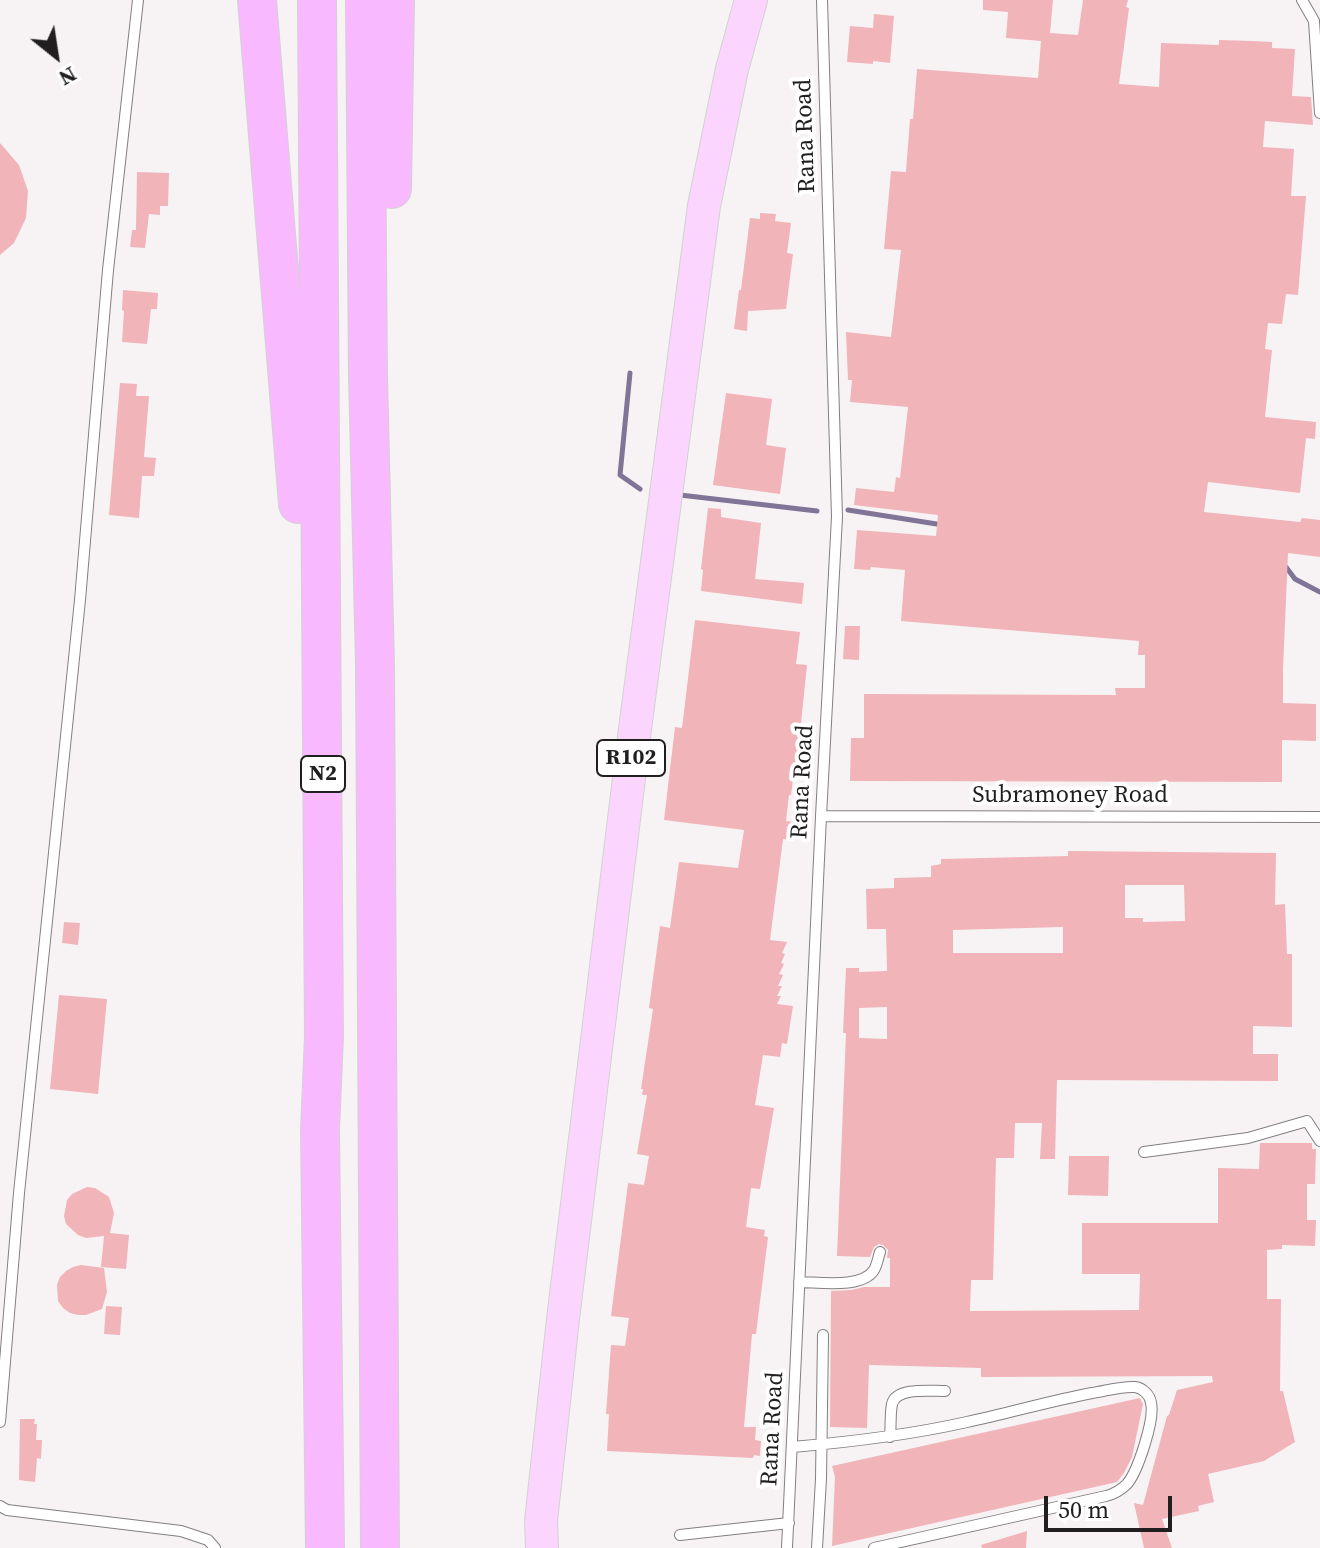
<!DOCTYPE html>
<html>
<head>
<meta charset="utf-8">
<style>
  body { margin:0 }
  #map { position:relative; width:1320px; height:1548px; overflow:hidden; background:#f7f3f5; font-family:"Source Serif 4",serif }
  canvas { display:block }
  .north { position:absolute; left:16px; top:16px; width:80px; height:80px; -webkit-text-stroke:6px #fff; paint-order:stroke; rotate:150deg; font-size:22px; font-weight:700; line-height:32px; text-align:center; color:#201e1f }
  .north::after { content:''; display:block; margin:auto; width:28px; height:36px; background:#201e1f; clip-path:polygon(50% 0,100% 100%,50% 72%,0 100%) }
  .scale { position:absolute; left:1044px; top:1496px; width:128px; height:36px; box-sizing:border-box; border:4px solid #201e1f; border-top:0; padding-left:10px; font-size:24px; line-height:28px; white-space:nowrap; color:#201e1f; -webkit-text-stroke:6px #fff; paint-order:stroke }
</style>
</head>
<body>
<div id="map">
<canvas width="1320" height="1548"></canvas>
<div class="north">N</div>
<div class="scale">50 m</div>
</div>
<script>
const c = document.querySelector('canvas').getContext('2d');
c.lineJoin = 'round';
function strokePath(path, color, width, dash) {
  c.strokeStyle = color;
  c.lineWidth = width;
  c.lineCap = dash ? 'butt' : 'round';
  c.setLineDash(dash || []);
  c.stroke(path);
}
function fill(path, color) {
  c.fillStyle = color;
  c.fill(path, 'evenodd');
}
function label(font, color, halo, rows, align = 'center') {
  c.font = font + ' "Source Serif 4",serif';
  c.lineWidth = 8;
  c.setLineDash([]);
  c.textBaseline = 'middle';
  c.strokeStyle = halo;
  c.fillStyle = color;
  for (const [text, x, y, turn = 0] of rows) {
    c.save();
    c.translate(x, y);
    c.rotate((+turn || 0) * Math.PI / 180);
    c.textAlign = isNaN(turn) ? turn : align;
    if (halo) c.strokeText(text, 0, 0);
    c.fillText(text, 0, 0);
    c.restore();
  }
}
strokePath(new Path2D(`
  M630,373L620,475L640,489
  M680,495L817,511
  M848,510L943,525
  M1282,567H1286L1295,579L1320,592`), '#817597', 5);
fill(new Path2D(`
  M983,0H1053L1050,33L1078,35L1083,0H1128L1126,7L1129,8L1119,84L1159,87L1161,43L1219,45V40L1252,41L1272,42V48L1295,49L1292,96L1311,97L1313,125L1265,121L1263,147L1294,149L1291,196H1306L1298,295L1286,294L1282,324L1268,323L1265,349L1272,350L1265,417L1316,422L1315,439L1306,438L1300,493L1208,482L1204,512L1300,522L1302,518L1320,520V557L1288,553L1283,669V703L1316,704V741L1282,740V782L850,781L851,738H864V694L1116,695L1115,688H1145V655H1138L1139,641L901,621L905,570L871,567L870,570L854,569L857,530L936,536L938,515L854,505L856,488L894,492L896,477L900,478L908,407L850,402L852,380H848L846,332L891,337L901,250L884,249L891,171L906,172L910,119H913L917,69L1038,78L1041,41L1006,38L1008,12L983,10Z
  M874,14L894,16L890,63L873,61V64L847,62L850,26L873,28Z
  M0,143L19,165L28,191L26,218L14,243L0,255Z
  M137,172L169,173L168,206H160V215L149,214L145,248L130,247L132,230H136Z
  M760,213L776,214L775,221L791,223L787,253L793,254L786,309L748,311L747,331L734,329L739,290H741L750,218L760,219Z
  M123,290L158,293L157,309H151L147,344L122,342L124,311L122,310Z
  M120,383L137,384L136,396H149L144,457L156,458L154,476H142L139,518L109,515Z
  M726,393L772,399L766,445L786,448L780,494L713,485Z
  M708,508L721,509V517L761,523L755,579L804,583L802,604L701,591L703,570L701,569Z
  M695,620L800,632L796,664L807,665L796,772H794L791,795H789L786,821L804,823L803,840L783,839L770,940L787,942L782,953L785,954L781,963L784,964L779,974L783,975L778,986H782L777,996H781L777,1004L793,1006L787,1044L782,1043L780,1057L763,1055L755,1105L774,1108L760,1189L751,1188L746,1227L765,1230L764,1236L768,1237L756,1334H752L744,1427H756L755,1440L761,1441L760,1456L754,1455L753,1458L607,1451L609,1414H606L611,1345L625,1346L629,1318L611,1316L628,1183L644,1185L649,1156L637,1154L647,1095H642L643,1089H641L653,1009L649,1008L660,926L670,928L679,862L738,868L744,830L664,820L675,727L682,728Z
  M845,626H860L859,660L843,659Z
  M1068,851L1276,853L1275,905L1285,904L1287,954H1292V1027L1253,1026V1054H1278V1081L1057,1080L1055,1159H1040L1042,1123H1015L1014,1158H996L993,1280H971L970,1311L1139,1310L1140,1274H1082V1223H1218V1168L1259,1169L1260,1143H1312V1149H1316L1315,1184H1307V1220H1316L1315,1246L1282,1245V1249L1267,1250V1299H1281L1280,1391H1283L1295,1442L1264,1461L1208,1474L1214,1502L1198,1506L1199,1511L1162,1519L1172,1548H1144L1134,1503L1143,1505L1167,1416L1169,1415L1177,1390L1213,1382L1212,1376L981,1377V1368L869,1365L867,1428L830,1427L831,1291L851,1290L864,1287H890V1258H887L888,1250L883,1245L879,1244L874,1247L870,1257L837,1256L846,1033H843L846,968H859V972L887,971L886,929H867L866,889L894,888V878L931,877V866L941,864V859L1068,856ZM1125,885H1184L1185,921L1143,922V918H1125ZM1063,927V953H953V930ZM887,1007V1039L859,1038V1008Z
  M64,922L80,923L78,945L62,943Z
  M59,995L107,999L98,1094L50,1089Z
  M1069,1156H1109L1108,1196L1068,1195Z
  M87,1187L95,1188L109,1197L114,1213L110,1233L129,1235L126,1269L101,1267L104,1236L86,1238L78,1235L66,1224L64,1216L67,1200L72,1194Z
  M81,1265L104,1268L107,1292L102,1309L86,1315H78L70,1313L63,1308L58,1301L57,1285L60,1277L66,1271L73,1267Z
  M106,1306L122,1307L120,1335L104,1334Z
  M1140,1398L1143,1404L1132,1457L1124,1473L1117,1482L832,1546L835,1477L832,1466Z
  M20,1419H35L34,1424H37L36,1440H42L41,1459L37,1458L35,1482L19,1480Z
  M1027,1531L1026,1548H982L981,1545Z`), '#f0b4b9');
const lane = new Path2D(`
  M1302,0L1314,21L1320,113
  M821,816L1320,817
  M1144,1152L1248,1138L1307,1121L1320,1141
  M799,1282C819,1282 862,1289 874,1270C877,1265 878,1258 880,1252
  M0,1422L19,1193L80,600L108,270L138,0
  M890,1437C891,1427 890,1414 892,1404C896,1387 930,1391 945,1391
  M792,1447C851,1442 909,1435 967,1422C1009,1413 1050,1401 1092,1393C1106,1391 1121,1386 1135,1387C1143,1388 1150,1395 1151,1403C1155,1419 1138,1471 1127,1484C1121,1490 1114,1494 1106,1496L874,1548
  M0,1506L7,1510L181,1531L208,1540L215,1548
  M680,1535L789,1523
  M787,1548L821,816L837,517L822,0
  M817,1548L821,1479L823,1335`);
const primary = new Path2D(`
  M542,1548L541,1521L563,1319L635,729L704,206L732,69L751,0`);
const highway = new Path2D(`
  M257,0L298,504
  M317,0L324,1036L320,1130L325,1548
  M365,0L368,375L375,665L380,1548
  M392,189L395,0`);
strokePath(lane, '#837f81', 12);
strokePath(primary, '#d2d2d2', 34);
strokePath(highway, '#d2d2d2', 40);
strokePath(lane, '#fff', 10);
strokePath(primary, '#fbd5fe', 32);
strokePath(highway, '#f9b9fe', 38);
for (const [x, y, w] of [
  [631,758,68],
  [323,774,44]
]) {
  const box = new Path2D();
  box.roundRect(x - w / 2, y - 18, w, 36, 6);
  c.fillStyle = '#fff';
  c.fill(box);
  strokePath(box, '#201e1f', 2);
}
label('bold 22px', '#201e1f', null, [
  ["R102",631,758],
  ["N2",323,774]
]);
label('24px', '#201e1f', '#fff', [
  ["Rana Road",806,136,-92],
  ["Rana Road",803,782,-87],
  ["Subramoney Road",1070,796],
  ["Rana Road",773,1429,-87]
]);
</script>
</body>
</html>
